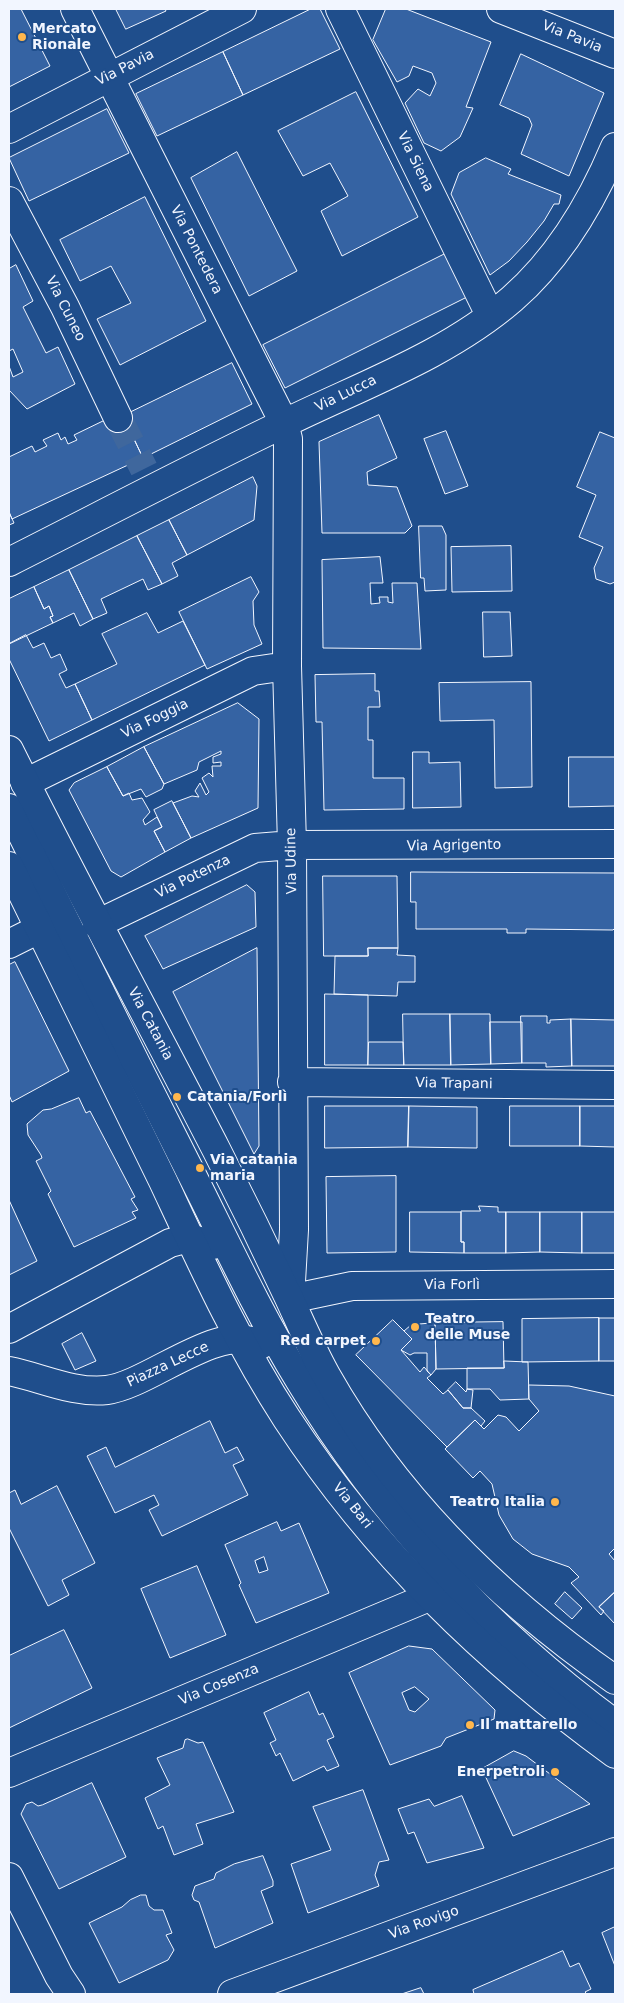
<!DOCTYPE html>
<html>
<head>
<meta charset="utf-8">
<style>
  body { margin:0 }
  #map { position:relative; width:624px; height:2003px; overflow:hidden; background:#1f4e8c; font-family:"DejaVu Sans",sans-serif }
  canvas { display:block }
  .frame { position:absolute; inset:0; border:10px solid #f2f6ff; pointer-events:none }
</style>
</head>
<body>
<div id="map">
<canvas width="624" height="2003"></canvas>
<div class="frame"></div>
</div>
<script>
const c = document.querySelector('canvas').getContext('2d');
c.lineJoin = 'round';
function fill(path, color) {
  c.fillStyle = color;
  c.fill(path, 'evenodd');
}
function strokePath(path, color, width, dash) {
  c.strokeStyle = color;
  c.lineWidth = width;
  c.lineCap = dash ? 'butt' : 'round';
  c.setLineDash(dash || []);
  c.stroke(path);
}
function label(font, color, halo, rows, align = 'center') {
  c.font = font + ' "DejaVu Sans",sans-serif';
  c.lineWidth = 4;
  c.setLineDash([]);
  c.textBaseline = 'middle';
  c.strokeStyle = halo;
  c.fillStyle = color;
  for (const [text, x, y, turn = 0] of rows) {
    c.save();
    c.translate(x, y);
    c.rotate((+turn || 0) * Math.PI / 180);
    c.textAlign = isNaN(turn) ? turn : align;
    if (halo) c.strokeText(text, 0, 0);
    c.fillText(text, 0, 0);
    c.restore();
  }
}
const building = new Path2D(`
  M9,9H21L50,66L9,87Z
  M116,9H165L166,11L126,29Z
  M311,9H320L340,49L243,95L223,52Z
  M386,9H406L491,42L466,107L473,108L460,137L441,151L424,143L405,103L418,89L430,96L436,83L432,73L413,66L409,76L397,82L373,40Z
  M223,52L243,95L157,136L136,94Z
  M521,54L604,93L569,176L521,154L532,125L529,118L500,105Z
  M356,92L418,217L342,256L321,211L348,196L330,163L303,176L278,131Z
  M107,109L129,153L29,201L9,158Z
  M237,152L297,271L249,296L191,178Z
  M486,158L511,169L508,174L561,195L559,204H554L544,221L527,242L509,261L490,275L451,194L459,173Z
  M145,197L206,321L120,365L97,319L131,303L111,266L80,281L60,240Z
  M445,254L467,297L285,388L263,345Z
  M16,265L33,301L23,307L46,353L58,347L75,384L27,409L9,390V366L13,377L23,372L13,349L9,351V269Z
  M232,363L252,404L143,458L123,416Z
  M379,415L397,458L367,472L368,485L397,487L412,526L405,533H322L319,442Z
  M123,416L143,458L12,519L9,512V457L32,446L35,452L47,446L43,440L58,433L61,440L65,437L68,444L77,440L74,435L107,419Z
  M446,431L468,486L445,494L424,439Z
  M600,432L615,438V582L610,584L596,579L594,568L603,547L579,537L596,495L577,487Z
  M253,477L257,486L254,520L187,555L169,520Z
  M9,512L14,523L9,525Z
  M169,520L187,555L172,563L178,576L162,584L137,536Z
  M419,526H442L446,535V590L425,591L424,578H421Z
  M137,536L162,584L148,590L143,579L101,599L107,613L93,619L69,570Z
  M511,546L512,591L452,592L451,547Z
  M380,557L383,583H370L371,604L380,603L379,597H388V602L393,603L392,583H417L421,649L323,648L322,560Z
  M69,570L93,619L80,626L74,613L53,623L50,617L53,616L49,606L44,609L34,587Z
  M251,577L259,592L253,601L254,625L262,644L207,669L179,612Z
  M34,587L44,609L49,606L53,616L50,617L53,623L9,644V599Z
  M483,612H510L512,656L484,657Z
  M147,613L158,633L183,621L205,665L92,720L75,684L117,664L102,634Z
  M26,635L33,648L44,643L51,658L60,654L67,670L59,674L66,688L75,684L92,720L49,741L9,659V644Z
  M375,674V691H379L380,707H368V740H373V778H404V809L324,810L322,722H316L315,675Z
  M531,682L532,787L495,788L494,720L440,721L439,683Z
  M238,703L259,719L258,808L191,838L173,803L192,796L199,797L195,791L200,783L206,795L209,792L202,778L209,773L213,777L212,766H221V762L213,763V757L221,754V751L199,762L197,770L164,784L144,747Z
  M144,747L164,784L162,789L146,797L141,789L123,796L107,767Z
  M413,752H429V763L460,762L461,807L413,808Z
  M569,757H615V806L569,807Z
  M107,767L123,796L129,793L132,800L142,798L150,812L143,820L145,825L157,817L162,827L154,831L165,852L121,877L111,871L69,790L74,783Z
  M172,801L191,838L165,852L154,831L162,827L154,810Z
  M411,872L615,873V928L613,930L526,929V933H507V929H416V902H411Z
  M323,876H397L398,948H368V956H324Z
  M247,885L255,892L256,927L163,969L145,936Z
  M257,948L259,1146L254,1154L173,992Z
  M368,948H398L397,955L415,956V982H398L397,996L334,994L335,956H368Z
  M15,962L69,1071L12,1102L9,1095V965Z
  M325,994L368,995V1065H325Z
  M403,1014H450L451,1065H404Z
  M450,1014H490L491,1064L451,1065Z
  M521,1016H547V1023H550V1020L571,1019L572,1066L546,1067V1063H522Z
  M571,1019L615,1020V1066H572Z
  M490,1022H522V1063L491,1064Z
  M369,1042H403L404,1065H368Z
  M79,1098L86,1113L90,1111L135,1197L131,1199L138,1210L132,1212L136,1218L74,1247L48,1194L51,1191L36,1161L42,1158L41,1155L28,1135L27,1124L43,1110L51,1109Z
  M325,1106H409L408,1147L325,1148Z
  M409,1106L477,1107V1148L408,1147Z
  M510,1106H580V1146H510Z
  M580,1106H615V1147L580,1146Z
  M396,1176V1252L327,1253L326,1177Z
  M9,1200L37,1261L9,1275Z
  M479,1206L498,1207V1212H506V1253H464V1242H461V1211H480Z
  M410,1212H461V1242H464V1253L410,1252Z
  M506,1212H540V1252L506,1253Z
  M540,1212H582V1253L540,1252Z
  M582,1212H615V1253H582Z
  M599,1318H615V1361H599Z
  M599,1318V1361L522,1362V1319Z
  M393,1320L412,1339L401,1350L420,1372L424,1367L431,1375L427,1378L443,1394L448,1390L463,1408H471L485,1421L481,1426L475,1420L447,1447L356,1355Z
  M503,1322L504,1368L436,1369L435,1323Z
  M435,1323L436,1369L431,1375L427,1371V1353H414L410,1355L401,1350L412,1339L404,1331L411,1325Z
  M82,1333L96,1361L75,1370L62,1344Z
  M504,1361L528,1362L529,1399L500,1400L490,1389H467V1368H504Z
  M456,1382L466,1392L467,1389L473,1390L471,1408H463L448,1390Z
  M529,1385L569,1386L615,1396V1548L609,1554L615,1561V1592L599,1607L604,1611L601,1615L571,1583L579,1577L569,1567L532,1554L513,1539L499,1515L492,1484L480,1471L473,1478L445,1449L475,1420L484,1429L498,1415L506,1417L519,1431L539,1411L529,1399Z
  M210,1421L225,1453L237,1447L244,1460L233,1465L248,1495L162,1536L149,1510L159,1505L154,1495L115,1513L87,1456L106,1447L115,1467Z
  M57,1486L95,1563L62,1580L69,1595L48,1606L9,1528V1493L15,1490L21,1504Z
  M277,1522L281,1531L299,1523L329,1593L256,1623L239,1585L241,1583L225,1545ZM264,1557L268,1570L259,1573L255,1561Z
  M197,1566L226,1635L170,1658L141,1589Z
  M565,1592L582,1608L572,1619L555,1604Z
  M615,1592V1624L599,1607Z
  M64,1630L92,1688L9,1728V1656Z
  M409,1646L432,1649L495,1710L494,1719L446,1738L441,1746L390,1765L349,1673ZM415,1687L429,1699L415,1712L409,1710L402,1693Z
  M309,1692L319,1715L323,1713L334,1737L327,1740L339,1766L327,1771L324,1766L293,1781L280,1753L276,1756L270,1743L276,1740L264,1713Z
  M188,1739L198,1743L203,1742L234,1812L196,1824L203,1844L174,1855L163,1826L158,1829L145,1798L170,1785L157,1758L183,1748L185,1740Z
  M514,1751L526,1756L590,1804L513,1836L482,1769Z
  M92,1783L126,1857L59,1889L21,1814L26,1804L32,1802L38,1806L42,1805Z
  M363,1790L389,1860L379,1862L375,1875L379,1886L308,1913L291,1864L331,1850L313,1807Z
  M462,1796L484,1848L427,1863L414,1832L408,1834L398,1809L429,1799L434,1806Z
  M263,1856L273,1881V1886L261,1891L273,1923L215,1948L199,1902L194,1900L192,1895L195,1886L214,1879L216,1873L234,1864Z
  M141,1895H146L149,1906L154,1910H163L172,1933L166,1935L174,1950L168,1960L119,1983L89,1923L122,1907L130,1900Z
  M615,1927V1966L602,1933Z
  M563,1951L570,1967L579,1963L591,1989L585,1992L587,1994H474L473,1990Z
  M421,1988L424,1994H402Z`);
fill(building, '#3563a3');
strokePath(building, '#f2f6ff', 1);
strokePath(new Path2D(`
  M118,418L144,469`), '#3f679d', 28, [28, 14]);
const minor = new Path2D(`
  M75,9L284,423L288,439L287,666L292,845L294,1230L290,1299
  M340,9L490,315
  M501,9L615,54
  M9,129L242,9
  M9,201L65,307L118,418
  M9,562C100,516 191,468 283,424C360,386 446,356 512,299C559,258 591,204 615,147
  M25,783L253,671L287,666
  M9,808C67,926 126,1045 186,1163C223,1236 257,1311 300,1381C381,1515 489,1631 615,1724
  M97,924L255,848L292,845L615,844
  M9,944L39,929
  M292,1082L615,1085
  M290,1299L352,1286L615,1284
  M9,1329L170,1243L189,1238L213,1245
  M9,1371C40,1377 74,1394 107,1390C151,1384 220,1320 260,1345
  M9,1773L429,1597
  M9,1877L59,1976L71,1994
  M232,1994L615,1852`);
const major = new Path2D(`
  M9,750C76,885 148,1017 217,1151C242,1200 266,1249 289,1298C301,1324 312,1350 326,1375C396,1499 499,1599 615,1680
  M9,866C60,971 112,1076 163,1181C201,1262 238,1344 287,1419C375,1553 486,1660 615,1754`);
strokePath(minor, '#f2f6ff', 30);
strokePath(major, '#f2f6ff', 30);
strokePath(minor, '#1f4e8c', 28);
strokePath(major, '#1f4e8c', 28);
for (const [x, y, r, color] of [
  [22,37,5,"#ffb74d"],
  [177,1097,5,"#ffb74d"],
  [200,1168,5,"#ffb74d"],
  [415,1327,5,"#ffb74d"],
  [376,1341,5,"#ffb74d"],
  [555,1502,5,"#ffb74d"],
  [470,1725,5,"#ffb74d"],
  [555,1772,5,"#ffb74d"]
]) {
  const dot = new Path2D();
  dot.arc(x, y, r, 0, 2 * Math.PI);
  c.fillStyle = color;
  c.fill(dot);
  strokePath(dot, '#1f4e8c', 2);
}
label('bold 14px', '#f2f6ff', '#1f4e8c', [
  ["Mercato",32,29],
  ["Rionale",32,45],
  ["Catania/Forlì",187,1097],
  ["Via catania",210,1160],
  ["maria",210,1176],
  ["Teatro",425,1319],
  ["delle Muse",425,1335],
  ["Red carpet",366,1341,"right"],
  ["Teatro Italia",545,1502,"right"],
  ["Il mattarello",480,1725],
  ["Enerpetroli",545,1772,"right"]
], 'left');
label('14px', '#f2f6ff', '#1f4e8c', [
  ["Via Pavia",572,37,22],
  ["Via Pavia",125,68,-27],
  ["Via Siena",415,162,64],
  ["Via Pontedera",196,250,63],
  ["Via Cuneo",65,309,63],
  ["Via Lucca",346,394,-26],
  ["Via Foggia",155,719,-26],
  ["Via Agrigento",454,846,-1],
  ["Via Udine",292,861,-91],
  ["Via Potenza",193,877,-26],
  ["Via Catania",150,1024,62],
  ["Via Trapani",454,1084,1],
  ["Via Forlì",452,1285],
  ["Piazza Lecce",168,1365,-25],
  ["Via Bari",352,1506,51],
  ["Via Cosenza",219,1685,-23],
  ["Via Rovigo",424,1923,-20]
]);
</script>
</body>
</html>
